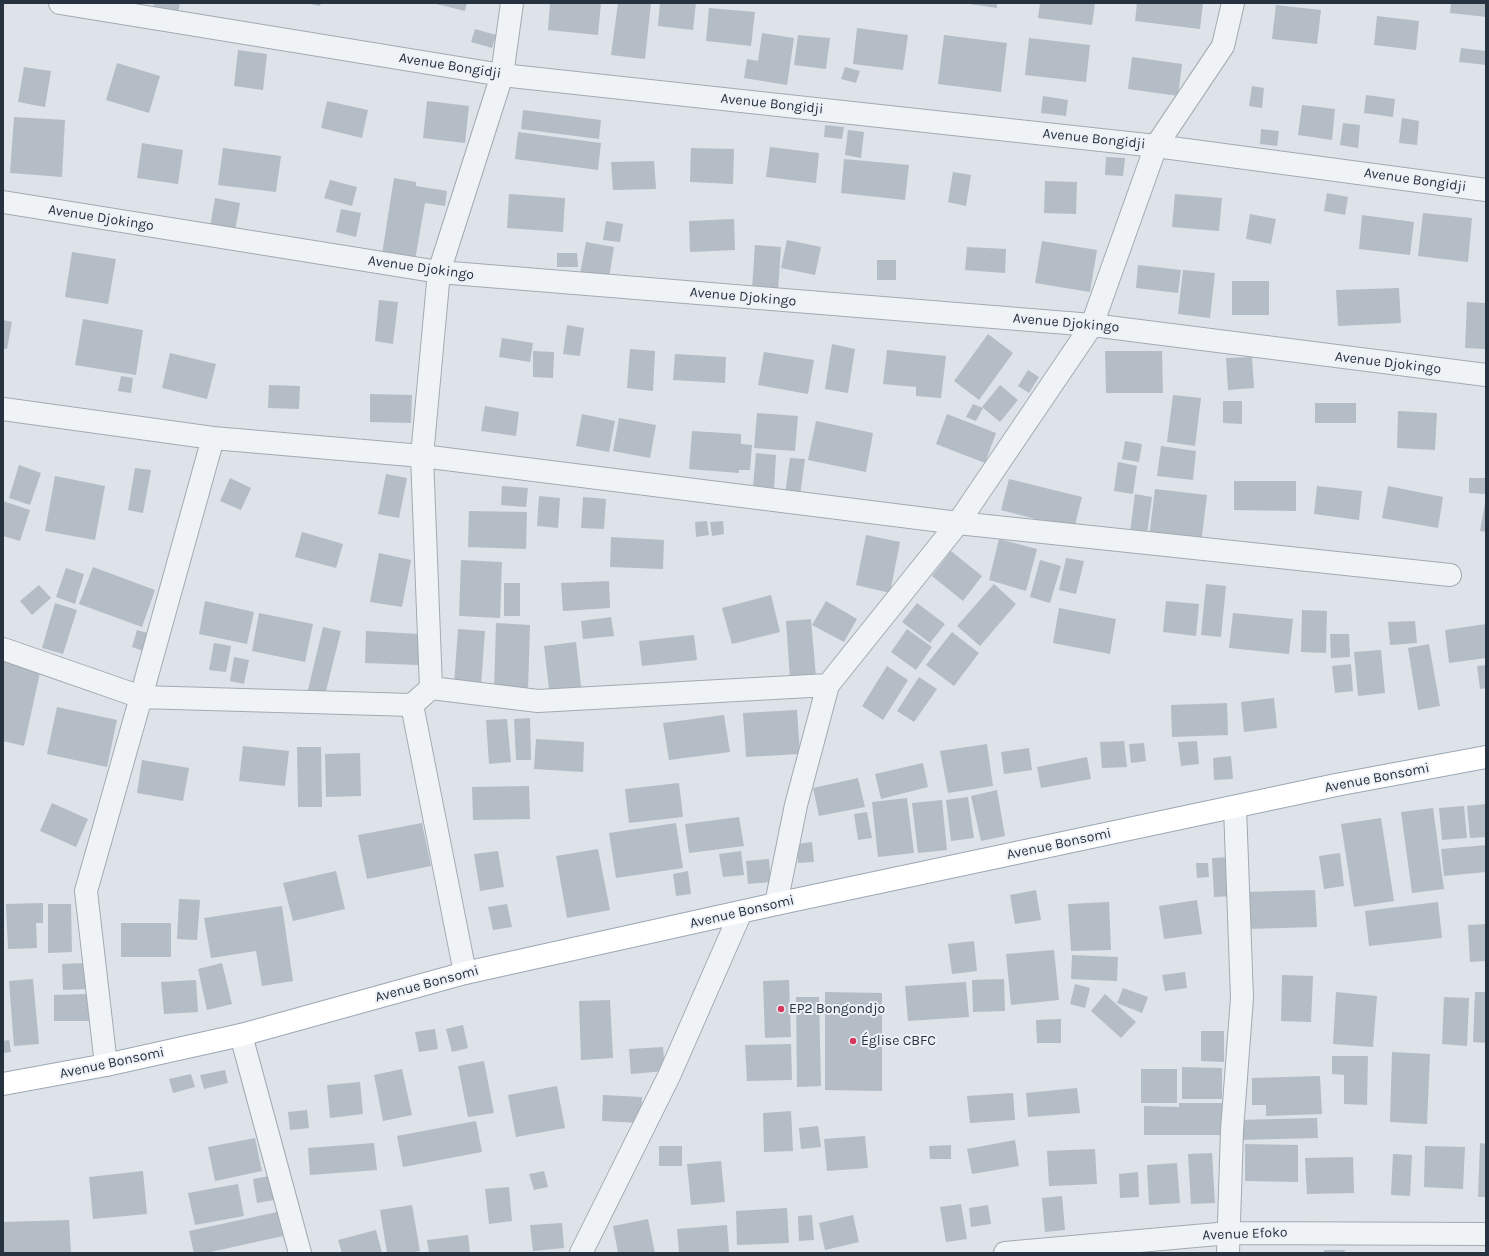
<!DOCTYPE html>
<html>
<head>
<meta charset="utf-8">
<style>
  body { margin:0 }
  #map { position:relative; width:1489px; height:1256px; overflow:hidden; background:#dde3e8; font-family:Karla,sans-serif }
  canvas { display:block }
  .frame { position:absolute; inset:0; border:4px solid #263240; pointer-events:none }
</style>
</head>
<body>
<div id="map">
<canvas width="1489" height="1256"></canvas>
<div class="frame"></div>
</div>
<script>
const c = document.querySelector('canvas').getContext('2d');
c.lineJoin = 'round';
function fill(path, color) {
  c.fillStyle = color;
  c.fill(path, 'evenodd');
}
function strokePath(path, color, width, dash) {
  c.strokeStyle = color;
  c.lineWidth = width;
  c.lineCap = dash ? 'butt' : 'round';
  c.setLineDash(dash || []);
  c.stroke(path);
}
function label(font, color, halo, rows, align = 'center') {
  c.font = font + ' Karla,sans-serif';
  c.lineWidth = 4;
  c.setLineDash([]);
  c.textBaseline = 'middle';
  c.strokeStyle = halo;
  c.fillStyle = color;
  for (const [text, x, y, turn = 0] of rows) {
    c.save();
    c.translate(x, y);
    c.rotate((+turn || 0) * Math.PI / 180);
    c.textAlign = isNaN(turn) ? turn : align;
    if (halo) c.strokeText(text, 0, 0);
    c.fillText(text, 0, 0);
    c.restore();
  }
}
fill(new Path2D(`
  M154,3H180L178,14L153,11Z
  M306,3H321L320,6Z
  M432,3H467L465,11Z
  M550,3H601L598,35L548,30Z
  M618,3H651L645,59L611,55Z
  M660,3H696L693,30L658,26Z
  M962,3H997V8Z
  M1040,3H1095L1092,25L1038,18Z
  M1137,3H1203L1200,29L1135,21Z
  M1451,3H1486V17L1450,13Z
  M1276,5L1321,10L1317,44L1272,39Z
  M709,8L755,12L751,46L706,41Z
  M1377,16L1419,21L1416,50L1374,45Z
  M857,28L908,35L903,70L853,64Z
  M475,29L496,35L492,48L471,42Z
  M762,33L794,38L787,85L744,78L747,59L758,61Z
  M798,35L830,38L826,69L794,65Z
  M944,35L1007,43L1001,92L938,84Z
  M1029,38L1090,45L1086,82L1025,75Z
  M1461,48L1486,51V65L1459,62Z
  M238,50L267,54L263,90L234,86Z
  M1132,57L1182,64L1178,96L1128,89Z
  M117,63L160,76L149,113L106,100Z
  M24,67L51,71L45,107L18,102Z
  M845,67L860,71L856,83L841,79Z
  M1252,86L1264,88L1262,108L1249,106Z
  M1366,95L1395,99L1393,117L1364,113Z
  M1043,96L1068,100L1066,116L1041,113Z
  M327,101L368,110L362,138L321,128Z
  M427,101L469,106L465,143L423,138Z
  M1302,105L1335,109L1332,140L1298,135Z
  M523,110L601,120L599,139L521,129Z
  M14,117L65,120L62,177L10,173Z
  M1402,118L1419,121L1417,145L1399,143Z
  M1343,123L1360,125L1358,148L1340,145Z
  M825,125L844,127L842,139L824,137Z
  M1261,129L1279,131L1277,146L1260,144Z
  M848,130L864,132L861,158L845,155Z
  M518,132L601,143L598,170L515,159Z
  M142,143L183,150L178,184L137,178Z
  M770,147L819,153L816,183L766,177Z
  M223,148L281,156L276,192L218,185Z
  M691,148L734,149L733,184L690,182Z
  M1106,157L1125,158L1123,176L1105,175Z
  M844,159L909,165L905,200L841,193Z
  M654,161L656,189L613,190L611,162Z
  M953,172L971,175L966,206L948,202Z
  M394,178L416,182V186L447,191L445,206L425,203L415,260L382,254Z
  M330,180L357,187L352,206L324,198Z
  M1045,181L1077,182L1076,214L1044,213Z
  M1327,193L1348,197L1345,215L1324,211Z
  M509,194L565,198L563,232L507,228Z
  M1175,194L1222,198L1219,231L1172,227Z
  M215,198L240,203L235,231L210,227Z
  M341,209L361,213L356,237L336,232Z
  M1423,213L1472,218L1468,262L1418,256Z
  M1250,214L1276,219L1271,244L1246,239Z
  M1362,215L1414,222L1410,255L1359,249Z
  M734,219L735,250L690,252L689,221Z
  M606,221L623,224L620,242L603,240Z
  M787,240L821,247L815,275L781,268Z
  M1042,241L1097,250L1090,292L1035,283Z
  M586,242L614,247L608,284L579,279Z
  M755,245L781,247L778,291L752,289Z
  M967,247L1006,249L1005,273L965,270Z
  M72,252L116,259L108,304L65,297Z
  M557,253H577L578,267H557Z
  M877,260H896V280H877Z
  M1138,265L1181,270L1178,293L1136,288Z
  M1183,270L1215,273L1210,318L1178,314Z
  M1232,281H1269V315H1232Z
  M1399,288L1401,323L1338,326L1336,290Z
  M379,300L398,302L393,344L375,341Z
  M1467,302L1486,303V349L1465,348Z
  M83,319L143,330L136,375L75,365Z
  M3,320L12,322L7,349L3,348Z
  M567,325L584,328L580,356L563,354Z
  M988,334L1013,353L979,400L954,381Z
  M502,338L533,343L530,362L499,357Z
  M832,344L855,349L848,393L825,389Z
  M630,349L655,351L653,391L627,388Z
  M887,350L946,356L941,398L916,396V387L883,384Z
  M533,351L554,352L553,378L533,377Z
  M1105,351H1162L1163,393H1106Z
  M764,352L814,360L808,394L758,385Z
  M170,353L216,364L207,399L162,388Z
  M675,354L726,357L725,383L673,380Z
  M1252,357L1254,388L1228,390L1226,358Z
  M1028,370L1039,377L1029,393L1018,386Z
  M121,376L133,378L131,393L118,391Z
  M269,385L300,386L299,409L268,408Z
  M1000,385L1018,400L1000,422L982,407Z
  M370,394L412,395L411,423L370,422Z
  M1173,395L1201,398L1195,446L1167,442Z
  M1223,401H1242V424L1223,423Z
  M1315,403H1356V423H1315Z
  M973,404L983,408L976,421L966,417Z
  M485,406L519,412L516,436L481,431Z
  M1398,411L1437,413L1435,450L1397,448Z
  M757,413L798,416L795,451L754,448Z
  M582,414L615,421L609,452L576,446Z
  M947,414L996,433L985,463L936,444Z
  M619,418L656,425L650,458L613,451Z
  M816,421L873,433L866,472L808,460Z
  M692,431L741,434V444L752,445L750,470H739V473L689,469Z
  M1125,441L1142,444L1139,462L1122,459Z
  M1161,446L1196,451L1193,480L1157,476Z
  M756,453L776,455L774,488L753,486Z
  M790,458L805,459L800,496L785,494Z
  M1118,462L1137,466L1133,494L1114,491Z
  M19,465L41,473L30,505L9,498Z
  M135,468L151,470L143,513L128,510Z
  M386,474L407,478L399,518L378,514Z
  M55,476L105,486L95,540L45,531Z
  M230,478L251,488L241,510L220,501Z
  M1469,478H1486V494L1469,493Z
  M1009,479L1082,497L1074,529L1001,510Z
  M1234,481H1296V511L1234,510Z
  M502,486L528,488L526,507L501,505Z
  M1317,486L1362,491L1359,520L1314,514Z
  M1388,486L1443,497L1438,528L1382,518Z
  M1155,489L1207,495L1201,544L1149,538Z
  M1135,494L1152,497L1146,542L1129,540Z
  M539,496L560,498L558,528L537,526Z
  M583,497L606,499L604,529L581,528Z
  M3,501L30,510L20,541L3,536Z
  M1485,503H1486V532L1480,531Z
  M469,511L527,512L526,549L468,547Z
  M707,521L709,535L696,537L695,522Z
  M723,521L724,534L712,536L710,522Z
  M302,532L343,544L336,568L295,557Z
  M866,535L900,542L890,593L856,585Z
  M611,537L664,540L663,569L610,567Z
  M999,539L1037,549L1026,591L989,580Z
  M951,551L982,576L963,601L932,576Z
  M379,553L411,560L402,607L370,602Z
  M1066,558L1084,561L1076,594L1059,590Z
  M461,560L502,562L500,618L459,616Z
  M1040,560L1061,566L1050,603L1030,597Z
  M93,567L155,590L142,627L79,604Z
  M66,568L84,574L75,604L56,597Z
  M609,581L610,608L563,611L561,583Z
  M504,583H520V616H504Z
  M994,584L1016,604L980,646L957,626Z
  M1206,584L1226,586L1221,637L1201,635Z
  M39,585L51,598L32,615L20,601Z
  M771,595L780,632L732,644L722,608Z
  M205,601L254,612L247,644L199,634Z
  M826,601L857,619L844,642L812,625Z
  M1166,601L1199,604L1196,636L1163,632Z
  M55,603L77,610L63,654L42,648Z
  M917,603L945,624L930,643L902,622Z
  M1059,608L1116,619L1110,654L1053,643Z
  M1302,610L1327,611L1326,653L1301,652Z
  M259,613L313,624L305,662L252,651Z
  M1233,613L1293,619L1289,654L1229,648Z
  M611,617L614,636L583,639L581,621Z
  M811,619L816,677L790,679L786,621Z
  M1415,621L1417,643L1390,645L1388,622Z
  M496,623L530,625L528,691L494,690Z
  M1486,624V658L1449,663L1445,630Z
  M323,627L341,631L325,695L308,690Z
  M458,629L485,631L481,686L454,685Z
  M907,629L932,647L916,670L891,652Z
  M137,630L154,635L149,653L132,647Z
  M366,631L419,634L418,665L365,663Z
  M952,632L979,653L954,686L926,665Z
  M1330,634H1349L1350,657L1331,658Z
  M694,635L697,660L642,666L639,641Z
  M576,642L582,694L550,698L544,646Z
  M214,643L231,646L226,672L209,670Z
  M1429,644L1440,706L1418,710L1408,648Z
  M1381,650L1385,693L1358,696L1354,652Z
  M234,657L249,660L244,684L230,681Z
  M3,659L41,668L24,746L3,741Z
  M1351,664L1353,691L1335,693L1332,666Z
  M1486,665V688L1480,689L1477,666Z
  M887,666L908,680L883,720L862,706Z
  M919,677L937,689L914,722L897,711Z
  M1274,698L1277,728L1244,732L1241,702Z
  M1227,703L1228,735L1172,737L1171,705Z
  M57,707L117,720L107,767L47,754Z
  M797,710L800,754L746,757L743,713Z
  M724,715L730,752L669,760L663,723Z
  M530,718L531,760H516L514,719Z
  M507,719L511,762L489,764L486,720Z
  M536,739L584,742L583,772L534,769Z
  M1124,741L1127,767L1102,768L1100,742Z
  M1197,741L1199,764L1181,766L1178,742Z
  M1144,743L1146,761L1131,763L1129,744Z
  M987,744L993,786L948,793L940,751Z
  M243,746L289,751L285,786L239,781Z
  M297,747H321L322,807H298Z
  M1029,748L1032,770L1004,774L1001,752Z
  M360,753L361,796L326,797L325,754Z
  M1231,756L1233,779L1214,780L1213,758Z
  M1087,757L1091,779L1041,788L1037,767Z
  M142,760L189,768L183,801L137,793Z
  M923,763L928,787L881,799L875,774Z
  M858,778L865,807L819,816L813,788Z
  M679,783L683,817L629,823L625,789Z
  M529,786L530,819L473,820L472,787Z
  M997,790L1005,836L981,841L971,796Z
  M968,797L974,838L951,841L946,800Z
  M907,798L914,853L878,857L872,802Z
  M942,800L947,850L918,853L912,803Z
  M52,803L88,819L76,847L40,831Z
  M1486,804V837L1470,838L1467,806Z
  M1464,806L1467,838L1442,840L1439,808Z
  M1433,808L1444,889L1412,893L1401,812Z
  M867,812L872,838L858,840L854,814Z
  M739,817L744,846L689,853L685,824Z
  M1381,818L1394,901L1354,907L1341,824Z
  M422,823L431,866L367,879L358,835Z
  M676,823L683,868L616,878L609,833Z
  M812,842L814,862L798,863L797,844Z
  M1486,845V872L1444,876L1441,849Z
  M598,849L610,910L567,918L556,856Z
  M498,851L504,887L480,891L474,854Z
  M741,851L744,875L723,877L719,854Z
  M1340,853L1344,886L1324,889L1319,856Z
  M1232,857L1234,896L1214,897L1212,858Z
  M769,859L771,882L748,884L746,861Z
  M1196,863H1208L1209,877L1197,878Z
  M336,871L345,909L293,921L283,883Z
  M688,871L691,894L676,896L673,874Z
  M1036,890L1041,920L1015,924L1010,895Z
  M1315,890L1317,927L1247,929L1245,892Z
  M179,899L200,900L197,940L177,939Z
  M1197,900L1202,934L1164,939L1159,906Z
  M1109,902L1111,950L1071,951L1068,904Z
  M1438,902L1442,938L1369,946L1365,911Z
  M43,903V923H36L37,948L8,949L6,904Z
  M48,904H71L72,952L48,953Z
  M507,904L512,927L493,930L488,907Z
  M282,906L293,981L262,986L256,951L211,958L204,918Z
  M121,923H171V957H121Z
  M1486,924V961L1470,962L1468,925Z
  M974,941L977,971L952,974L948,944Z
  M1054,950L1059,1000L1011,1005L1006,954Z
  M1072,955L1118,957L1117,981L1071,979Z
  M87,963L88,989L63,990L62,964Z
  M222,963L232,1004L207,1010L198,969Z
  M1185,972L1187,988L1165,991L1162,975Z
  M1282,975L1313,976L1311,1022L1281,1021Z
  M33,979L39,1044L14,1046L9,981Z
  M1004,979L1005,1011L973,1012L972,980Z
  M196,980L198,1012L164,1014L161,982Z
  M789,980L791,1037L765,1038L763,981Z
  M966,982L969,1017L908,1021L905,986Z
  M1075,984L1090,988L1085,1008L1070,1004Z
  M1123,988L1148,997L1142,1013L1117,1003Z
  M825,992L882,993V1091L825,1090Z
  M1336,992L1377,996L1373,1047L1333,1044Z
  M1475,992H1486V1043L1473,1042Z
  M88,994L89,1021H54V995Z
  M1105,994L1136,1022L1121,1038L1091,1011Z
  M796,997H819L821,1086L797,1087Z
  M1444,997L1469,998L1467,1046L1442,1044Z
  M610,1000L613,1058L581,1060L579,1001Z
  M1061,1019V1043H1037L1036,1020Z
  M463,1025L468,1048L452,1052L446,1029Z
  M435,1029L438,1049L419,1052L415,1032Z
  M1201,1031H1224V1062L1201,1061Z
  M9,1040L11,1052L3,1053V1041Z
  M791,1044L792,1080L747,1081L745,1045Z
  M663,1047L665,1071L631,1074L629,1049Z
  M1392,1052L1430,1054L1427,1124L1390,1122Z
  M1332,1056H1368L1367,1105L1344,1104V1075L1332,1074Z
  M484,1061L494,1113L468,1117L458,1066Z
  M1182,1067L1222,1068V1099H1182Z
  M402,1069L412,1115L383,1121L374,1075Z
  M1141,1069H1177V1103H1141Z
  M225,1070L228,1083L204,1089L200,1075Z
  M191,1074L195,1087L173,1093L169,1079Z
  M1320,1076L1322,1114L1266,1116V1105H1252V1078Z
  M360,1082L363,1114L330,1118L327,1085Z
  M557,1086L565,1128L516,1137L508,1095Z
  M1077,1088L1080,1113L1028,1117L1026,1093Z
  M1013,1093L1015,1120L970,1123L967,1096Z
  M603,1095L642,1097L641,1123L602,1121Z
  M1179,1103H1223V1135H1144V1106L1179,1107Z
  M307,1110L309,1128L290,1130L288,1112Z
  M791,1111L793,1151L764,1152L763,1113Z
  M1317,1118L1318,1138L1238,1140L1237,1120Z
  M476,1121L482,1152L403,1167L397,1136Z
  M818,1126L821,1147L801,1149L799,1128Z
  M865,1136L868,1168L827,1171L824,1139Z
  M255,1138L262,1171L215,1181L208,1147Z
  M1015,1140L1019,1166L972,1174L967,1149Z
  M374,1143L377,1170L310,1175L308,1148Z
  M1480,1143L1486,1144V1197H1478Z
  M1245,1144L1298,1145V1182L1245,1181Z
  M951,1145V1159H930L929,1146Z
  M659,1146H682V1166H659Z
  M1425,1146L1465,1147L1463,1189L1424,1187Z
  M1095,1149L1097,1184L1049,1186L1047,1151Z
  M1212,1153L1215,1203L1191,1204L1188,1154Z
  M1393,1154L1412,1155L1410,1196L1391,1195Z
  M1353,1157L1354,1193L1307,1194L1305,1158Z
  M721,1161L725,1202L691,1205L687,1164Z
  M1177,1163L1180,1203L1149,1205L1147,1165Z
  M143,1171L147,1214L93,1219L89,1177Z
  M544,1171L548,1187L534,1190L529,1174Z
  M1138,1172L1139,1197L1120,1198L1119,1174Z
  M275,1175L280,1199L257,1203L253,1179Z
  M238,1184L244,1216L195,1225L188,1193Z
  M509,1187L512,1221L489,1224L485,1189Z
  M1062,1196L1065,1230L1045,1232L1042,1198Z
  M961,1204L967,1239L946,1242L940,1207Z
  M412,1205L420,1251L410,1253H387L380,1210Z
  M988,1205L991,1224L971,1227L969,1208Z
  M787,1208L789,1243L737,1245L736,1211Z
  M277,1212L283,1236L206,1253H194L189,1231Z
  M812,1215L814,1240L799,1241L798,1216Z
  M853,1215L859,1242L825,1250L819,1223Z
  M648,1219L655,1253H618L613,1226Z
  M69,1220L71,1252L3,1253V1222Z
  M562,1223L564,1248L533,1251L530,1225Z
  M727,1225L729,1252L679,1253L677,1229Z
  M376,1230L382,1253H342L338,1240Z
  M468,1235L470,1253H429L427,1240Z
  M1324,1250H1345L1344,1253H1324Z`), '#b4bcc6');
const street = new Path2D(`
  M60,3L502,75L1156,146L1486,190
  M3,202L439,272L1092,325L1486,375
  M3,409L213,438L422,456L958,523L1450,575
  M3,649L141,697L412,705
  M431,688L538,701L828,685
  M776,904L796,805L828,685L958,523L1092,325L1156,146L1223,46L1233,3
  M465,973L412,705L431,688L422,456L439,272L502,75L512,3
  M241,1035L300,1253
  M106,1065L86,891L141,697L213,438
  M581,1253L669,1076L741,912
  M1005,1253L1229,1233L1486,1234
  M1228,1253L1232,1130L1242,998L1235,807`);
const primary = new Path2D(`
  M3,1084L106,1065L241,1035L465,973L776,904L1336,785L1486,757`);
strokePath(street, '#a2aab2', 24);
strokePath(primary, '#9ca8b5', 24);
strokePath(street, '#f0f3f6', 22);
strokePath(primary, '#fff', 22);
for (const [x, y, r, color] of [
  [781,1009,4,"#d8385d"],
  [853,1041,4,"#d8385d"]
]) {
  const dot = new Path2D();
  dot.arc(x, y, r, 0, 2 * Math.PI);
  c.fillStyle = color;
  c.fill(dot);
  strokePath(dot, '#edf1f6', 1.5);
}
label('14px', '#263240', '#edf1f6', [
  ["Avenue Bongidji",450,66,9],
  ["Avenue Bongidji",772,104,6],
  ["Avenue Bongidji",1094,139,6],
  ["Avenue Bongidji",1415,180,8],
  ["Avenue Djokingo",101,218,9],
  ["Avenue Djokingo",421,268,8],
  ["Avenue Djokingo",743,297,5],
  ["Avenue Djokingo",1066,323,5],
  ["Avenue Djokingo",1388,363,7],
  ["Avenue Bonsomi",1377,778,-11],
  ["Avenue Bonsomi",1059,844,-12],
  ["Avenue Bonsomi",742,912,-13],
  ["Avenue Bonsomi",427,984,-15],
  ["Avenue Bonsomi",112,1063,-12],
  ["Avenue Efoko",1245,1234,-2]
]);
label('14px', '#263240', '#edf1f6', [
  ["EP2 Bongondjo",789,1009],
  ["Église CBFC",861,1041]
], 'left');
</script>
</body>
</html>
